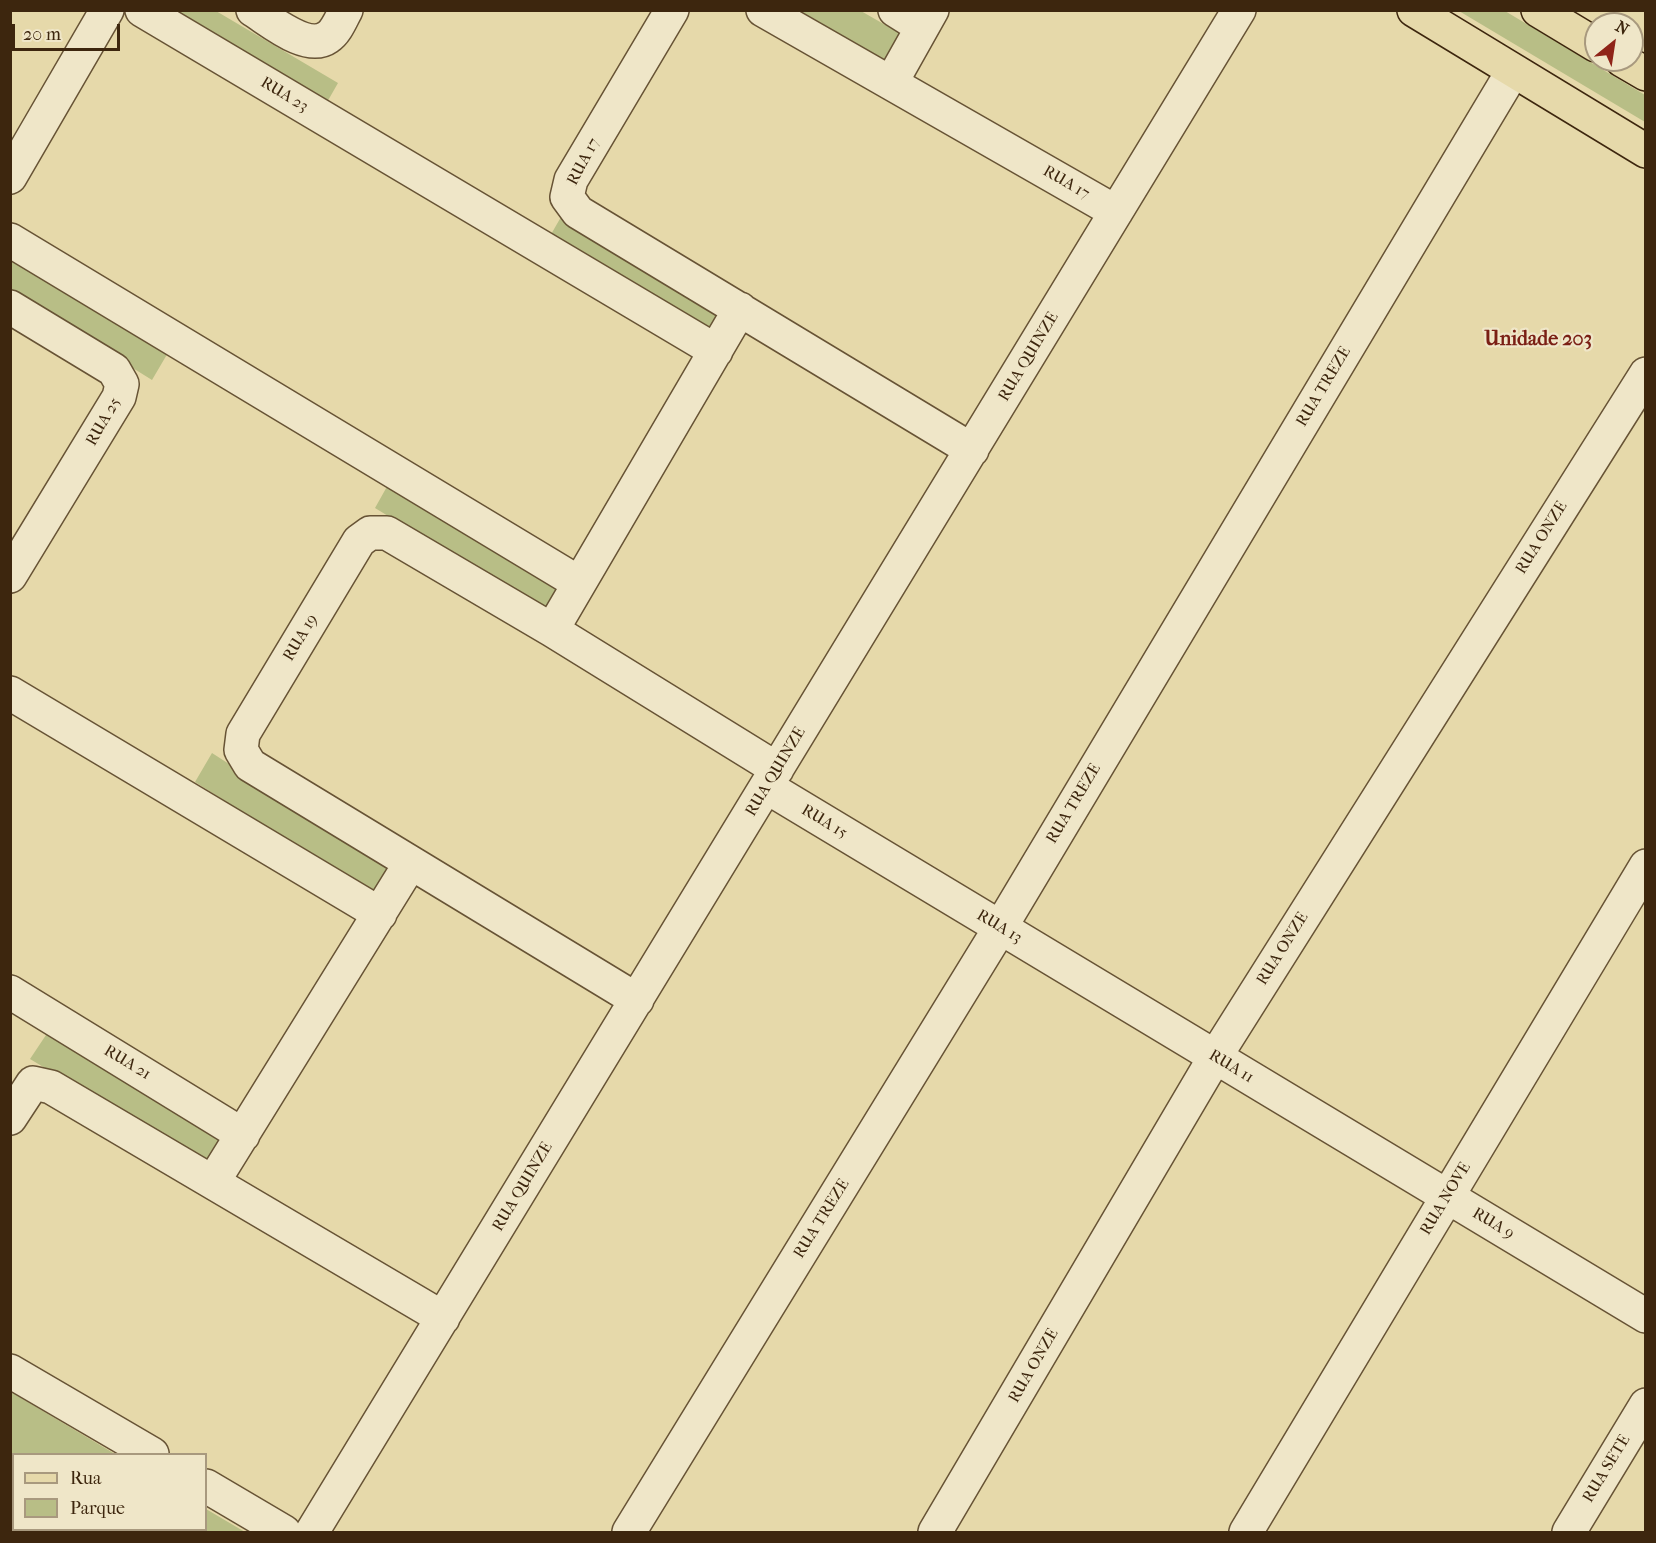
<!DOCTYPE html>
<html>
<head>
<meta charset="utf-8">
<style>
  body { margin:0 }
  #map { position:relative; width:1656px; height:1543px; overflow:hidden; background:#e6d9aa; font-family:"IM FELL French Canon",serif }
  canvas { display:block }
  .frame { position:absolute; inset:0; border:12px solid #3d260e; pointer-events:none }
  .legend { position:absolute; left:12px; top:1453px; width:195px; height:78px; box-sizing:border-box; background:#efe6c8; border:2px solid #a8997e; margin:0; padding:8px 10px; list-style:none; font-size:18px; color:#3d260e }
  .legend li { display:flex; align-items:center; gap:12px; height:30px }
  .legend b { width:30px; border:2px solid #a8997e }
  .north { position:absolute; left:1584px; top:12px; width:60px; height:60px; box-sizing:border-box; background:#efe6c8; border:2px solid #a8997e; border-radius:50%; rotate:30deg; font-size:16px; font-weight:700; line-height:24px; text-align:center; color:#3d260e }
  .north::after { content:''; display:block; margin:auto; width:21px; height:27px; background:#8f2418; clip-path:polygon(50% 0,100% 100%,50% 72%,0 100%) }
  .scale { position:absolute; left:12px; top:24px; width:108px; height:27px; box-sizing:border-box; border:3px solid #3d260e; border-top:0; padding-left:8px; font-size:18px; line-height:21px; white-space:nowrap; color:#3d260e; -webkit-text-stroke:4px #efe6c8; paint-order:stroke }
</style>
</head>
<body>
<div id="map">
<canvas width="1656" height="1543"></canvas>
<div class="frame"></div>
<ul class="legend">
<li><b style="height:8px;background:#e6d9aa"></b>Rua</li>
<li><b style="height:16px;background:#b8be86"></b>Parque</li>
</ul>
<div class="north">N</div>
<div class="scale">20 m</div>
</div>
<script>
const c = document.querySelector('canvas').getContext('2d');
c.lineJoin = 'round';
function fill(path, color) {
  c.fillStyle = color;
  c.fill(path, 'evenodd');
}
function strokePath(path, color, width, dash) {
  c.strokeStyle = color;
  c.lineWidth = width;
  c.lineCap = dash ? 'butt' : 'round';
  c.setLineDash(dash || []);
  c.stroke(path);
}
function label(font, color, halo, rows, align = 'center') {
  c.font = font + ' "IM FELL French Canon",serif';
  c.lineWidth = 4.5;
  c.setLineDash([]);
  c.textBaseline = 'middle';
  c.strokeStyle = halo;
  c.fillStyle = color;
  for (const [text, x, y, turn = 0] of rows) {
    c.save();
    c.translate(x, y);
    c.rotate((+turn || 0) * Math.PI / 180);
    c.textAlign = isNaN(turn) ? turn : align;
    if (halo) c.strokeText(text, 0, 0);
    c.fillText(text, 0, 0);
    c.restore();
  }
}
fill(new Path2D(`
  M153,11H216L338,83L322,111Z
  M798,11H861L901,34L886,62Z
  M1459,11H1505L1645,95V122Z
  M561,217L729,315L713,341L546,243Z
  M10,254L169,351L152,380L11,292Z
  M389,483L563,587L547,613L375,508Z
  M212,753L389,867L374,895L195,782Z
  M48,1032L227,1138L212,1168L30,1059Z
  M11,1392L115,1454H14V1530H206V1509L245,1532H11Z`), '#b8be86');
const street = new Path2D(`
  M142,10L716,351
  M253,10C271,21 307,52 328,37C336,32 341,19 346,10
  M672,10L571,180L567,197L578,212L972,450
  M763,10L1116,212
  M895,10L922,27
  M891,83L932,10
  M10,177L107,10
  M10,240L579,583
  M10,307L114,370L122,384L119,397L10,576
  M552,630L740,309
  M10,693L380,914
  M767,787L1646,1316
  M10,992L243,1135
  M637,1000L250,765L241,750L243,734L359,541L370,533H387L552,630L777,769
  M10,1118L33,1083L51,1087L443,1318
  M213,1182L410,864
  M10,1371L152,1454
  M206,1486L284,1532
  M312,1532L1239,10
  M629,1532L1000,928L1513,71
  M935,1532L1215,1057L1646,374
  M1246,1532L1646,866
  M1569,1532L1646,1405`);
const primary = new Path2D(`
  M1414,10L1646,151
  M1538,10L1596,45
  M1622,60L1646,74`);
strokePath(street, '#675335', 36);
strokePath(primary, '#3d260e', 36);
strokePath(new Path2D(`
  M10,1512L14,1514
  M39,1530L44,1532`), '#3d260e', 4, [4.5, 3]);
strokePath(street, '#efe6c8', 33);
strokePath(primary, '#e6d9aa', 33);
label('16px', '#3d260e', '#efe6c8', [
  ["RUA 23",284,95,31],
  ["RUA 17",584,162,-62],
  ["RUA 17",1066,183,30],
  ["RUA QUINZE",1029,357,-59],
  ["RUA TREZE",1324,387,-59],
  ["RUA 25",104,422,-60],
  ["RUA ONZE",1542,538,-58],
  ["RUA 19",301,638,-59],
  ["RUA QUINZE",776,772,-59],
  ["RUA TREZE",1074,804,-59],
  ["RUA 15",824,822,31],
  ["RUA 13",999,927,31],
  ["RUA ONZE",1283,949,-58],
  ["RUA 21",127,1063,31],
  ["RUA 11",1231,1067,31],
  ["RUA QUINZE",523,1187,-59],
  ["RUA NOVE",1446,1199,-59],
  ["RUA TREZE",822,1219,-58],
  ["RUA 9",1493,1224,31],
  ["RUA ONZE",1034,1366,-60],
  ["RUA SETE",1607,1469,-59]
]);
label('bold 20px', '#7a1f14', '#efe6c8', [
  ["Unidade 203",1538,340]
]);
</script>
</body>
</html>
